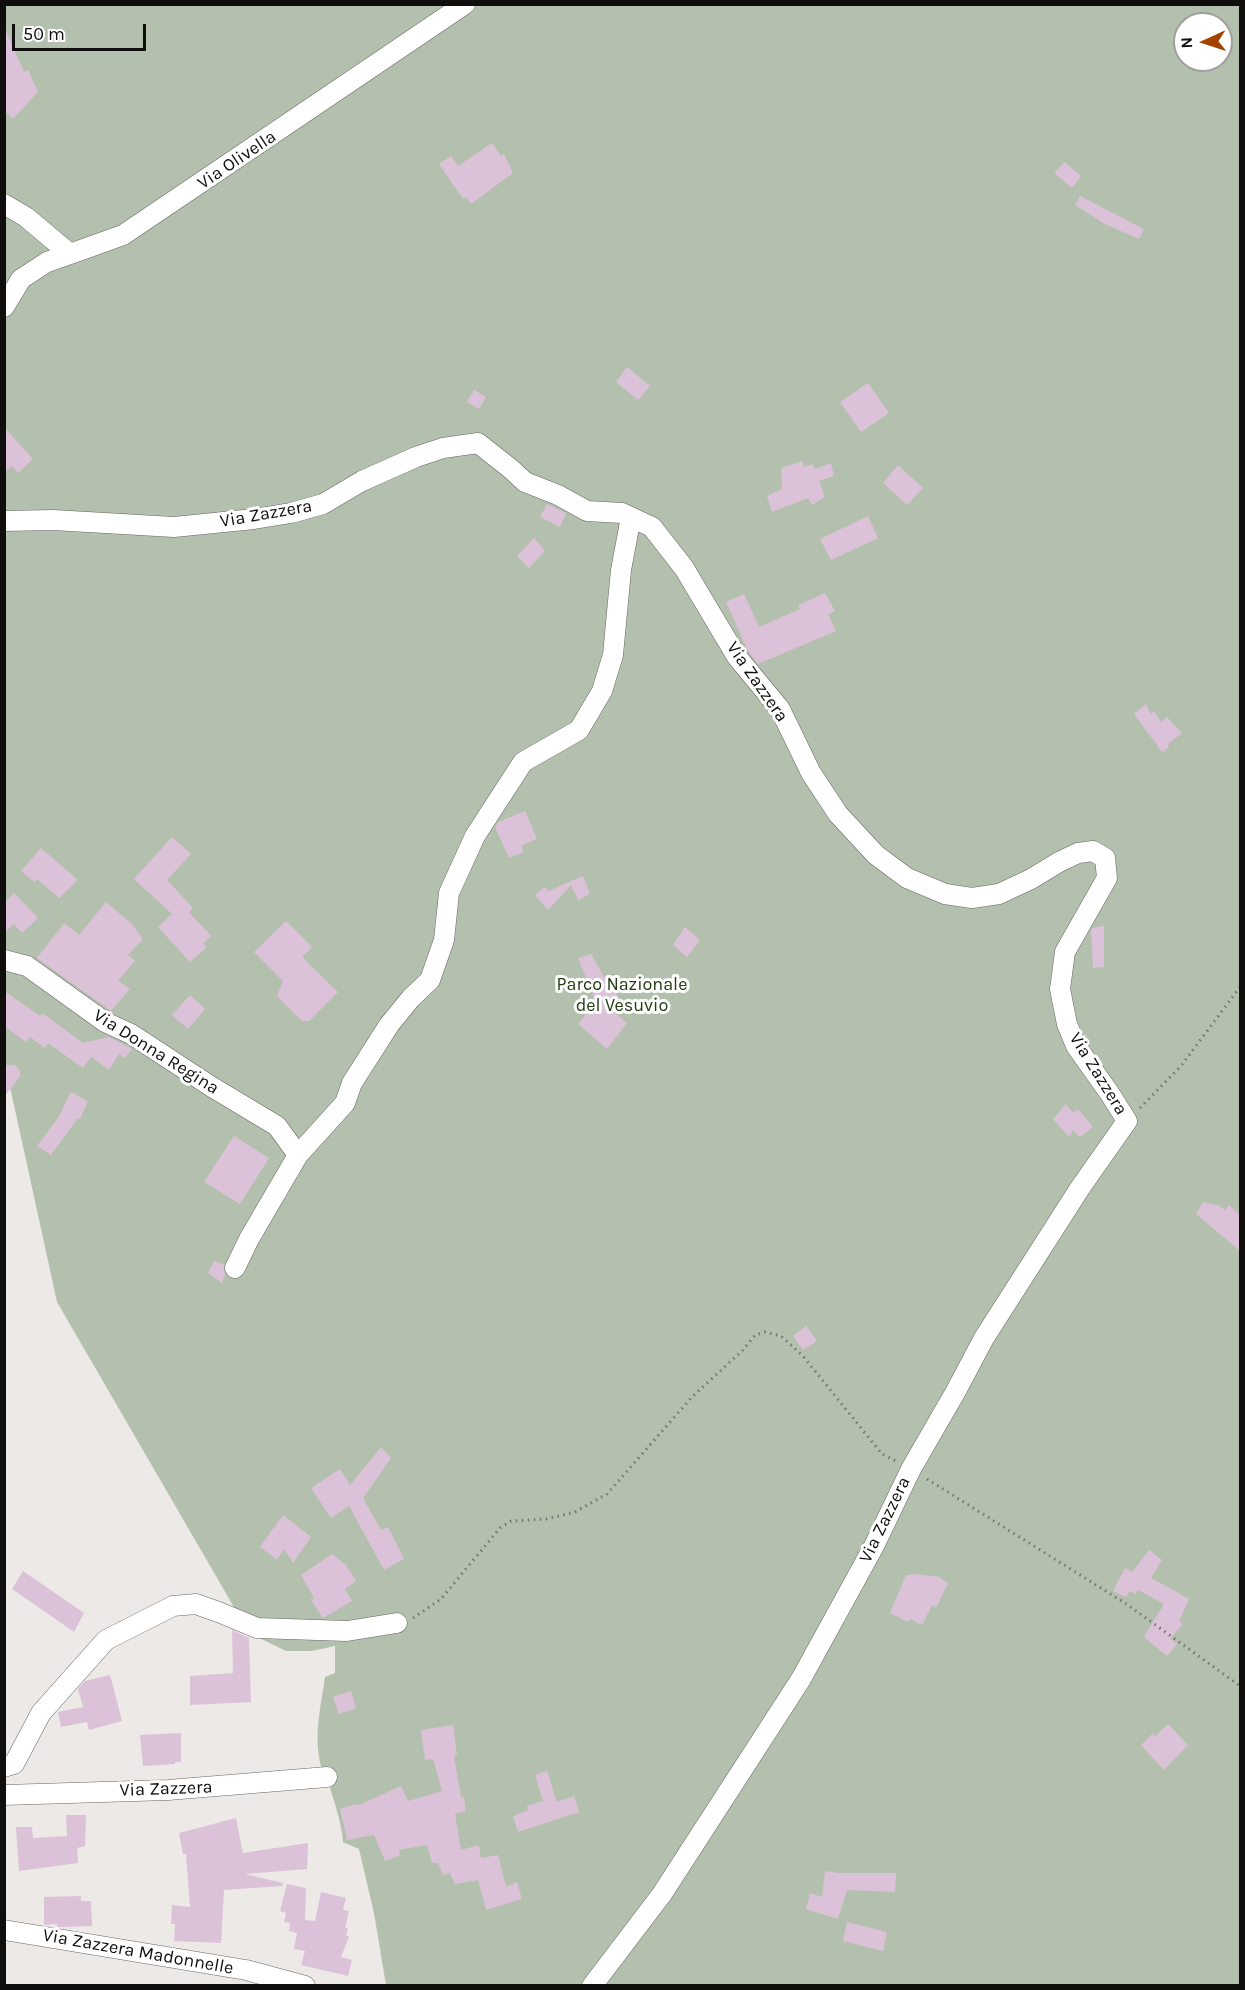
<!DOCTYPE html>
<html>
<head>
<meta charset="utf-8">
<style>
  body { margin:0 }
  #map { position:relative; width:1245px; height:1990px; overflow:hidden; background:#ece9e6; font-family:Karla,sans-serif }
  canvas { display:block }
  .frame { position:absolute; inset:0; border:6px solid #0f0e0d; pointer-events:none }
  .north { position:absolute; left:1173px; top:12px; width:60px; height:60px; box-sizing:border-box; background:#fff; border:2px solid #9f9f9e; border-radius:50%; rotate:267deg; font-size:16px; font-weight:700; line-height:24px; text-align:center; color:#0f0e0d }
  .north::after { content:''; display:block; margin:auto; width:21px; height:27px; background:#a44200; clip-path:polygon(50% 0,100% 100%,50% 72%,0 100%) }
  .scale { position:absolute; left:12px; top:24px; width:134px; height:27px; box-sizing:border-box; border:3px solid #0f0e0d; border-top:0; padding-left:8px; font-size:18px; line-height:21px; white-space:nowrap; color:#0f0e0d; -webkit-text-stroke:4px #fff; paint-order:stroke }
</style>
</head>
<body>
<div id="map">
<canvas width="1245" height="1990"></canvas>
<div class="frame"></div>
<div class="north">N</div>
<div class="scale">50 m</div>
</div>
<script>
const c = document.querySelector('canvas').getContext('2d');
c.lineJoin = 'round';
function fill(path, color) {
  c.fillStyle = color;
  c.fill(path, 'evenodd');
}
function strokePath(path, color, width, dash) {
  c.strokeStyle = color;
  c.lineWidth = width;
  c.lineCap = dash ? 'butt' : 'round';
  c.setLineDash(dash || []);
  c.stroke(path);
}
function label(font, color, halo, rows, align = 'center') {
  c.font = font + ' Karla,sans-serif';
  c.lineWidth = 6;
  c.setLineDash([]);
  c.textBaseline = 'middle';
  c.strokeStyle = halo;
  c.fillStyle = color;
  for (const [text, x, y, turn = 0] of rows) {
    c.save();
    c.translate(x, y);
    c.rotate((+turn || 0) * Math.PI / 180);
    c.textAlign = isNaN(turn) ? turn : align;
    if (halo) c.strokeText(text, 0, 0);
    c.fillText(text, 0, 0);
    c.restore();
  }
}
fill(new Path2D(`
  M4,5H1240V1985H386L374,1913L359,1849L343,1842C342,1825 335,1804 330,1788C327,1780 322,1773 321,1766C313,1735 321,1707 325,1677L335,1673V1646L312,1651H286L249,1633L57,1302L5,1064ZM1185,24H1221V60H1185Z`), '#b3c0ad');
fill(new Path2D(`
  M4,26L24,72L28,70L38,92L13,119L4,110Z
  M492,143L501,156L504,154L513,173L471,204L466,197L463,199L439,164L451,156L458,166Z
  M1065,162L1081,176L1072,188L1054,173Z
  M1080,196L1144,229L1139,239L1105,224L1075,205Z
  M627,367L650,386L638,400L616,382Z
  M868,383L889,413L861,432L840,402Z
  M474,390L486,397L479,409L467,402Z
  M4,427L33,459L18,473L12,466L4,473Z
  M802,461L804,467L813,464L815,469L831,463L834,476L819,481L825,497L812,505L808,498L772,512L767,496L782,489L781,468Z
  M898,465L923,488L907,505L883,483Z
  M547,504L566,513L560,527L540,517Z
  M868,516L878,538L831,560L820,539Z
  M534,538L545,551L529,568L517,556Z
  M825,593L835,611L828,614L836,631L758,664L748,651L726,602L744,594L759,627L800,609L798,605Z
  M1146,704L1151,714L1154,711L1161,722L1167,717L1182,733L1168,744L1169,747L1162,752L1134,714Z
  M525,811L537,839L521,846L524,852L509,858L495,827L498,822Z
  M172,837L191,854L167,880L193,908L189,912L211,936L203,944L207,947L190,962L158,927L172,914L134,879Z
  M41,848L78,880L59,898L37,879L34,882L21,871Z
  M583,876L590,894L578,900L571,885L548,910L535,895L545,887L549,891Z
  M14,893L38,918L22,933L14,924L4,933V903Z
  M106,902L132,924L143,939L128,955L135,961L118,981L130,989L111,1011L37,958L64,923L79,935Z
  M286,921L312,947L302,957L338,992L309,1021H302L277,996L283,981L254,952Z
  M1104,926V967L1093,968L1091,931L1092,928Z
  M685,927L700,940L687,957L673,945Z
  M591,954L601,972L624,1005L614,1012L627,1023L607,1049L578,1024L596,1002L578,958Z
  M4,991L40,1016L42,1013L83,1043L109,1037L132,1049L125,1058L119,1054L109,1070L91,1057L83,1068L48,1043L45,1048L30,1037L26,1042L4,1026Z
  M190,995L205,1009L188,1029L172,1015Z
  M4,1065H14L19,1069L21,1075L4,1097Z
  M71,1092L88,1101L80,1119L78,1118L51,1155L37,1146L58,1118Z
  M1066,1104L1073,1113L1078,1109L1093,1127L1080,1137L1073,1130L1069,1137L1053,1119Z
  M234,1136L269,1158L240,1204L204,1182Z
  M1203,1202L1220,1206L1225,1210L1229,1205L1240,1215V1251L1196,1214Z
  M214,1261L224,1264L225,1275L222,1283L208,1273Z
  M806,1326L817,1341L803,1350L793,1336Z
  M381,1447L391,1458L363,1498L381,1530L388,1527L404,1559L384,1570L349,1506L331,1518L311,1488L340,1469L350,1485Z
  M283,1515L311,1537L293,1563L284,1549L277,1560L260,1547Z
  M1149,1550L1162,1560L1151,1578L1189,1599L1179,1621L1183,1624L1170,1639L1177,1644L1167,1656L1144,1637L1164,1604L1138,1590L1135,1594L1130,1591L1126,1597L1113,1591L1125,1568L1132,1572Z
  M332,1554L346,1565L356,1581L345,1589L352,1601L323,1618L311,1600L314,1598L301,1575Z
  M23,1571L84,1613L74,1632L12,1589Z
  M914,1574L939,1577L948,1583L936,1608L932,1605L922,1625L910,1619L908,1622L890,1613L906,1575Z
  M232,1630L249,1638L251,1702L190,1705V1676L233,1673Z
  M110,1675L122,1721L89,1730L87,1722L61,1727L58,1712L83,1707L78,1689L85,1681Z
  M351,1691L356,1708L339,1714L333,1697Z
  M1168,1724L1188,1745L1164,1770L1141,1745L1153,1733L1155,1736Z
  M453,1725L457,1755L454,1756L461,1797H464L466,1811L455,1814L461,1850L479,1845L481,1858L498,1855L506,1887L517,1882L522,1899L486,1910L478,1880L455,1884L450,1873L443,1875L438,1863H432L427,1845L399,1850L400,1855L385,1861L374,1835L347,1840L340,1809L356,1804L357,1806L401,1786L408,1801L442,1791L433,1759L425,1760L421,1730Z
  M181,1733V1762H175V1764L143,1766L140,1735Z
  M547,1771L557,1802L574,1796L579,1812L518,1832L513,1816L528,1810L527,1806L543,1801L535,1775Z
  M66,1815H86L85,1846L77,1848L78,1863L19,1871L16,1827H32L33,1838L67,1836Z
  M236,1818L243,1853L308,1843L307,1869L245,1874L283,1883L282,1886L224,1890L221,1943L174,1941L175,1924H171L172,1905L190,1907L186,1854H183L179,1833Z
  M825,1871L839,1873H896L895,1892L847,1890L838,1919L806,1909L810,1893L822,1897Z
  M287,1884L306,1888L305,1920L315,1921L321,1892L346,1898L343,1910L349,1911L345,1928H348L346,1935L349,1937L341,1957L352,1960L348,1976L301,1965L305,1951L294,1949L297,1933L289,1931L290,1923L284,1922L286,1913L280,1911Z
  M81,1896V1901H91L92,1926L61,1927H57V1924L44,1925V1897Z
  M847,1922L887,1932L883,1951L843,1941Z`), '#dcc2d9');
const minor = new Path2D(`
  M4,204L26,217L70,254L123,235L465,4
  M4,307L21,279L47,262L70,254
  M4,521L53,520L174,527L254,519L291,513L323,504L362,481L416,457L443,448L478,443L511,469L525,482L558,495L587,511L622,513L652,527L684,568L737,657L780,709L811,773L838,814L876,855L907,878L945,894L972,898L999,894L1031,879L1059,862L1078,853L1093,851L1105,858L1107,878L1065,952L1060,989L1067,1024L1076,1046L1110,1094L1127,1121L1080,1188L984,1338L956,1391L911,1469L874,1546L801,1679L662,1894L592,1986
  M4,960L27,966L105,1022L131,1034L212,1087L277,1126L298,1155
  M235,1268L249,1239L298,1155L345,1103L352,1083L389,1025L411,998L430,980L444,940L449,893L475,836L523,762L579,730L602,691L613,655L621,570L631,517
  M4,1767L14,1764L41,1713L106,1640L173,1606L196,1604L221,1613L257,1628L347,1631L397,1623
  M4,1795L168,1790L327,1777
  M4,1930L246,1970L305,1986`);
strokePath(minor, '#686562', 21);
strokePath(new Path2D(`
  M1140,1108L1181,1066L1240,987
  M927,1479L1128,1605L1240,1686
  M413,1618L441,1599L500,1528L511,1521L546,1519L575,1512L607,1494L692,1397L743,1350L755,1335L765,1332L781,1336L803,1356L882,1454L896,1461`), '#777573', 3, [1.5, 4.5]);
strokePath(minor, '#fff', 20);
label('18px', '#0f0e0d', '#fff', [
  ["Via Olivella",237,160,-34],
  ["Via Zazzera",266,514,-10],
  ["Via Zazzera",757,682,55],
  ["Via Donna Regina",156,1052,32],
  ["Via Zazzera",1098,1074,58],
  ["Via Zazzera",885,1520,-64],
  ["Via Zazzera",166,1789,-2],
  ["Via Zazzera Madonnelle",138,1952,10]
]);
label('18px', '#223b11', '#fff', [
  ["Parco Nazionale",622,985],
  ["del Vesuvio",622,1006]
]);
</script>
</body>
</html>
